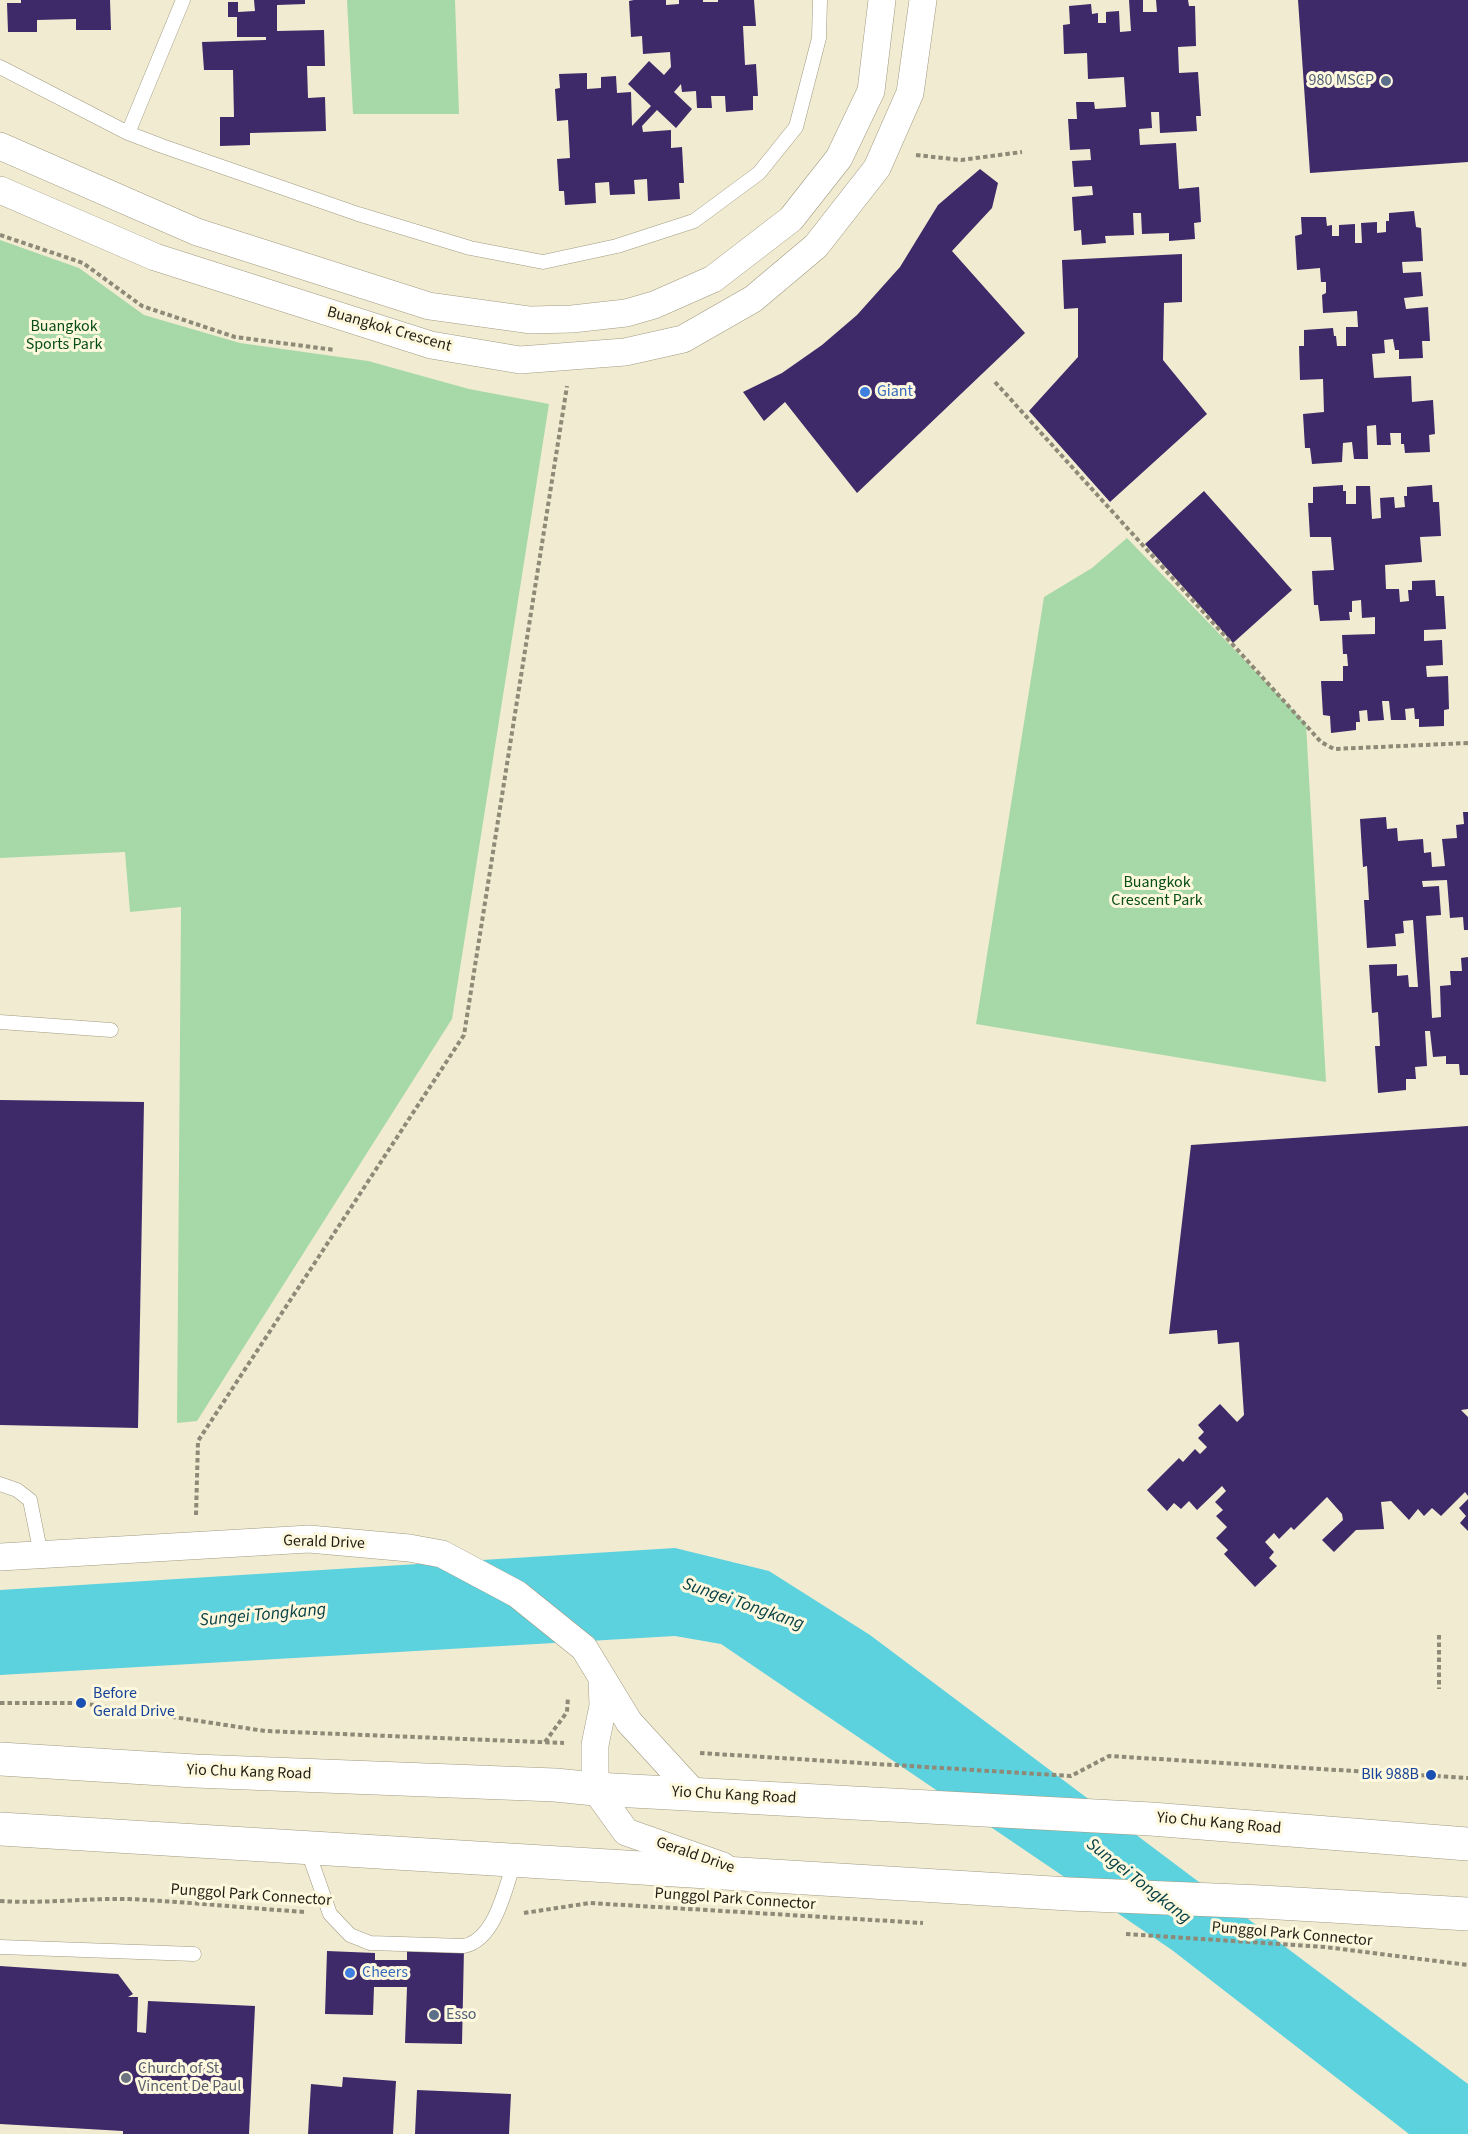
<!DOCTYPE html>
<html>
<head>
<meta charset="utf-8">
<style>
  body { margin:0 }
  canvas { display:block; background:#f1ebd1 }
</style>
</head>
<body>
<canvas width="1468" height="2134"></canvas>
<script>
const c = document.querySelector('canvas').getContext('2d');
c.lineJoin = 'round';
function fill(path, color) {
  c.fillStyle = color;
  c.fill(path, 'evenodd');
}
function strokePath(path, color, width, dash) {
  c.strokeStyle = color;
  c.lineWidth = width;
  c.lineCap = dash ? 'butt' : 'round';
  c.setLineDash(dash || []);
  c.stroke(path);
}
function label(font, color, halo, rows, align = 'center') {
  c.font = font + ' "Source Sans 3",sans-serif';
  c.lineWidth = 6;
  c.setLineDash([]);
  c.textBaseline = 'middle';
  c.strokeStyle = halo;
  c.fillStyle = color;
  for (const [text, x, y, turn = 0] of rows) {
    c.save();
    c.translate(x, y);
    c.rotate((+turn || 0) * Math.PI / 180);
    c.textAlign = isNaN(turn) ? turn : align;
    if (halo) c.strokeText(text, 0, 0);
    c.fillText(text, 0, 0);
    c.restore();
  }
}
fill(new Path2D(`
  M347,0H455L459,114H353Z
  M0,240L79,268L144,315L240,343L368,361L469,389L549,404L452,1019L197,1421L177,1423L181,907L130,912L125,852L0,858Z
  M1127,538L1306,724L1326,1082L976,1024L1044,597L1092,568Z`), '#a7d9a8');
fill(new Path2D(`
  M675,1548L769,1571L870,1635L1468,2084V2134H1409L1172,1950L721,1644L675,1636L0,1675V1590Z`), '#5cd2df');
fill(new Path2D(`
  M21,0H110L111,30H76V19L37,20V32H8L7,3H21Z
  M254,0H305V4L277,5V31L324,30L325,66H307L308,98L325,97L326,131L250,133V145L220,146V117H234L233,70H204L202,42L266,40V37H237V17H228V2H238V12L255,11Z
  M634,0H666V5L679,4V0H703V2H718V0H754L756,26H743L745,65L756,64L758,96H753V110L726,112L725,96H711L712,108H697L696,91L682,92L681,84L674,92L692,109L676,128L657,110L642,126L643,132L671,130V148L682,147L684,183H679L680,199L648,201L647,179L634,180L635,194L610,195L609,182L595,183L596,203L565,205L564,191H559L557,159L570,158L568,120L557,121L555,89L560,88L559,74L587,73V89L601,88V77L616,76L617,93L631,92L632,126L651,106L628,84L649,61L664,75L671,67L670,52L643,54L642,36L631,37L629,1Z
  M1129,0H1143V12H1157L1156,0H1188L1189,6H1195L1196,46L1178,47L1179,73L1198,72L1201,116H1196L1197,131L1160,133L1159,112H1151L1152,128L1139,129L1140,145L1176,143L1179,189L1199,187L1201,222L1194,223L1195,239L1169,241V233L1142,234L1141,213H1133L1134,235L1105,236L1106,243L1082,245L1081,230L1074,231L1072,197L1093,195L1092,186L1074,187L1072,161L1091,160L1090,149L1070,150L1068,119H1077L1076,102H1094L1095,109L1126,107L1124,77L1088,79L1087,53L1064,54L1063,25L1070,24L1069,6L1091,4L1092,14L1098,13V23H1106V12L1119,11L1120,32L1131,31Z
  M1298,0H1468V162L1310,173Z
  M980,169L998,183L992,208L952,251L1025,333L857,493L785,402L764,421L743,392L782,373L822,345L857,315L900,267L938,205Z
  M1414,211L1416,227L1421,228L1423,261L1402,262L1403,273L1421,272L1423,296L1404,298L1406,309L1428,307L1430,341H1422L1423,358L1399,359V350H1395L1393,339L1384,340L1385,353L1372,354L1374,378L1411,376L1412,402L1433,400L1435,434L1429,435L1430,452L1405,453L1404,444H1401V433H1390L1391,445H1377L1376,425L1367,426L1368,459H1354L1352,442L1343,443L1342,462L1312,464L1310,448H1305L1303,414L1324,412L1323,379L1300,380L1299,346H1304V330L1333,328L1334,336H1336L1337,346H1346V327H1358L1357,311L1323,313L1322,295L1326,293V282H1321L1320,268L1297,270L1295,236L1302,234L1301,217H1326L1327,226L1332,225V236H1339V225L1355,224V243H1362L1361,223L1377,222V233L1386,232V221H1389V213Z
  M1182,254V302L1164,303L1163,360L1207,414L1110,502L1029,411L1078,357V308L1064,309L1062,260Z
  M1343,485V491H1346V504H1356V486H1370L1372,519L1381,518L1380,498L1394,497L1395,508L1405,507L1404,496H1407V487L1432,485L1433,502H1439L1441,536L1420,537L1422,562L1385,565L1386,589H1399L1400,602L1409,601L1408,590H1412V581L1435,580L1436,596H1444L1446,629L1424,630V641L1442,640L1443,665L1426,666L1427,677L1448,676L1449,709L1444,710V726L1419,727V719H1415L1414,708L1405,709L1406,720H1391L1389,701H1382L1384,720L1368,721L1367,710L1359,711L1360,722H1356V730L1331,733L1330,716L1323,715L1321,681H1343V666H1348L1347,654H1343L1342,635L1375,634V617L1362,618L1361,600L1352,601V612H1349L1350,620L1320,621L1318,605H1314L1312,571L1334,570L1331,537H1310L1308,503H1313V487Z
  M1204,491L1292,590L1233,643L1145,544Z
  M1463,812H1468V930H1464L1463,917L1450,918L1447,880L1422,881L1423,887L1439,886L1441,915L1426,916L1432,1018L1441,1017L1440,986L1451,985L1450,971H1462L1461,958L1468,957V1075H1460L1459,1064H1446V1056L1433,1057L1430,1031H1425L1427,1066L1415,1067L1416,1079H1406V1090L1378,1093L1375,1046H1380L1378,1012L1372,1013L1369,965L1397,964V976L1408,975L1409,987H1418L1413,920L1403,921L1404,933L1395,934L1396,946L1367,948L1364,900H1369L1367,866L1363,867L1360,819L1386,817L1387,829L1397,828L1398,841L1423,839L1424,853L1431,852L1432,867L1445,866L1442,839L1457,838L1456,825L1464,824Z
  M0,1100L144,1102L138,1428L0,1425Z
  M1468,1126V1409L1461,1410L1468,1417V1496L1465,1492L1441,1516L1432,1508L1424,1516L1418,1509L1409,1520L1391,1501L1381,1502L1384,1529L1356,1530L1334,1552L1322,1540L1343,1520L1342,1514L1327,1497L1294,1530L1291,1527L1279,1539L1274,1533L1265,1542L1274,1552L1269,1558L1277,1566L1255,1587L1224,1554L1228,1550L1216,1538L1227,1527L1216,1516L1223,1510L1215,1502L1226,1491L1222,1486L1197,1510L1189,1501L1181,1509L1174,1503L1167,1511L1147,1490L1179,1458L1183,1462L1195,1449L1200,1454L1207,1447L1198,1438L1204,1432L1198,1425L1220,1404L1237,1422L1244,1415L1239,1342L1218,1344L1217,1330L1169,1334L1191,1145Z
  M1468,1499V1531L1460,1523L1466,1516L1459,1508Z
  M407,1946L464,1948L462,2044L405,2043L407,1987H374L373,2015L325,2014L327,1951L375,1953V1960H407Z
  M0,1966L118,1974L133,1994L128,1997H138L137,2032L146,2033L148,2001L255,2006L249,2134H123V2131L0,2124Z
  M343,2077L396,2081L393,2134H308L311,2084L342,2087Z
  M417,2090L511,2094L509,2134H415Z`), '#3e2969');
const service = new Path2D(`
  M0,67L128,133L162,146L358,214L470,248L543,262L617,246L694,221L759,173L796,127L819,38L820,0
  M128,133L183,0
  M0,1022L111,1030
  M0,1484L17,1490L30,1500L41,1555
  M307,1849L330,1914L350,1935L370,1943L464,1946C496,1939 505,1888 515,1860
  M0,1947L194,1954`);
const minor = new Path2D(`
  M0,146L197,232L429,306L530,320L572,319L626,313L654,305L713,279L791,219L839,158L871,91L882,0
  M0,190L155,257L431,345L520,360L625,352L683,339L753,299L816,246L877,168L910,93L923,0
  M0,1557L309,1539L409,1548L442,1554L517,1594L584,1648L629,1722L695,1794
  M602,1678L603,1706L595,1745V1789L626,1832L723,1866`);
const primary = new Path2D(`
  M0,1759L195,1771L555,1785L595,1789L1151,1819L1468,1844
  M0,1829L1069,1894L1262,1902L1468,1914`);
strokePath(service, '#a09b82', 15);
strokePath(minor, '#a09b82', 28);
strokePath(primary, '#a09b82', 34);
strokePath(new Path2D(`
  M916,155L961,160L1022,152
  M0,235L83,263L142,306L235,337L335,350
  M995,382L1321,742L1334,749L1468,743
  M196,1515L198,1441L464,1035L567,386
  M1439,1635V1689
  M0,1703H81L265,1731L564,1743
  M545,1742L567,1712L568,1697
  M700,1753L1071,1776L1109,1756L1468,1778
  M0,1901C43,1904 86,1898 129,1899C188,1902 246,1908 305,1912
  M524,1913L590,1903L923,1923
  M1126,1934L1325,1947L1468,1965`), '#8e8a77', 4, [4.5, 3]);
strokePath(service, '#fff', 14);
strokePath(minor, '#fff', 27);
strokePath(primary, '#fff', 33);
for (const [x, y, r, color] of [
  [1386,81,6,"#5c6f8a"],
  [865,392,6,"#3f7fe0"],
  [81,1703,6,"#1a4fb4"],
  [1431,1775,6,"#1a4fb4"],
  [350,1973,6,"#3f7fe0"],
  [434,2015,6,"#5c6f8a"],
  [126,2078,6,"#6b7280"]
]) {
  const dot = new Path2D();
  dot.arc(x, y, r, 0, 2 * Math.PI);
  c.fillStyle = color;
  c.fill(dot);
  strokePath(dot, '#fef9de', 2);
}
label('16px', '#4e5e75', '#fef9de', [
  ["980 MSCP",1374,81],
  ["Esso",446,2015,"left"]
], 'right');
label('16px', '#074d15', '#fef9de', [
  ["Buangkok",64,327],
  ["Sports Park",64,345],
  ["Buangkok",1157,883],
  ["Crescent Park",1157,901]
]);
label('16px', '#211f15', '#fef9de', [
  ["Buangkok Crescent",389,330,16],
  ["Gerald Drive",324,1543,2],
  ["Yio Chu Kang Road",249,1773,2],
  ["Yio Chu Kang Road",734,1796,3],
  ["Yio Chu Kang Road",1219,1824,5],
  ["Gerald Drive",695,1856,19],
  ["Punggol Park Connector",251,1896,4],
  ["Punggol Park Connector",735,1900,4],
  ["Punggol Park Connector",1292,1935,5]
]);
label('16px', '#366cbe', '#fef9de', [
  ["Giant",877,392],
  ["Cheers",362,1973]
], 'left');
label('16px', '#164399', '#fef9de', [
  ["Before",93,1694],
  ["Gerald Drive",93,1712],
  ["Blk 988B",1419,1775,"right"]
], 'left');
label('16px', '#5b616d', '#fef9de', [
  ["Church of St",138,2069],
  ["Vincent De Paul",138,2087]
], 'left');
label('italic 18px', '#084146', '#fef9de', [
  ["Sungei Tongkang",743,1605,19],
  ["Sungei Tongkang",263,1616,-5],
  ["Sungei Tongkang",1138,1882,38]
]);
</script>
</body>
</html>
